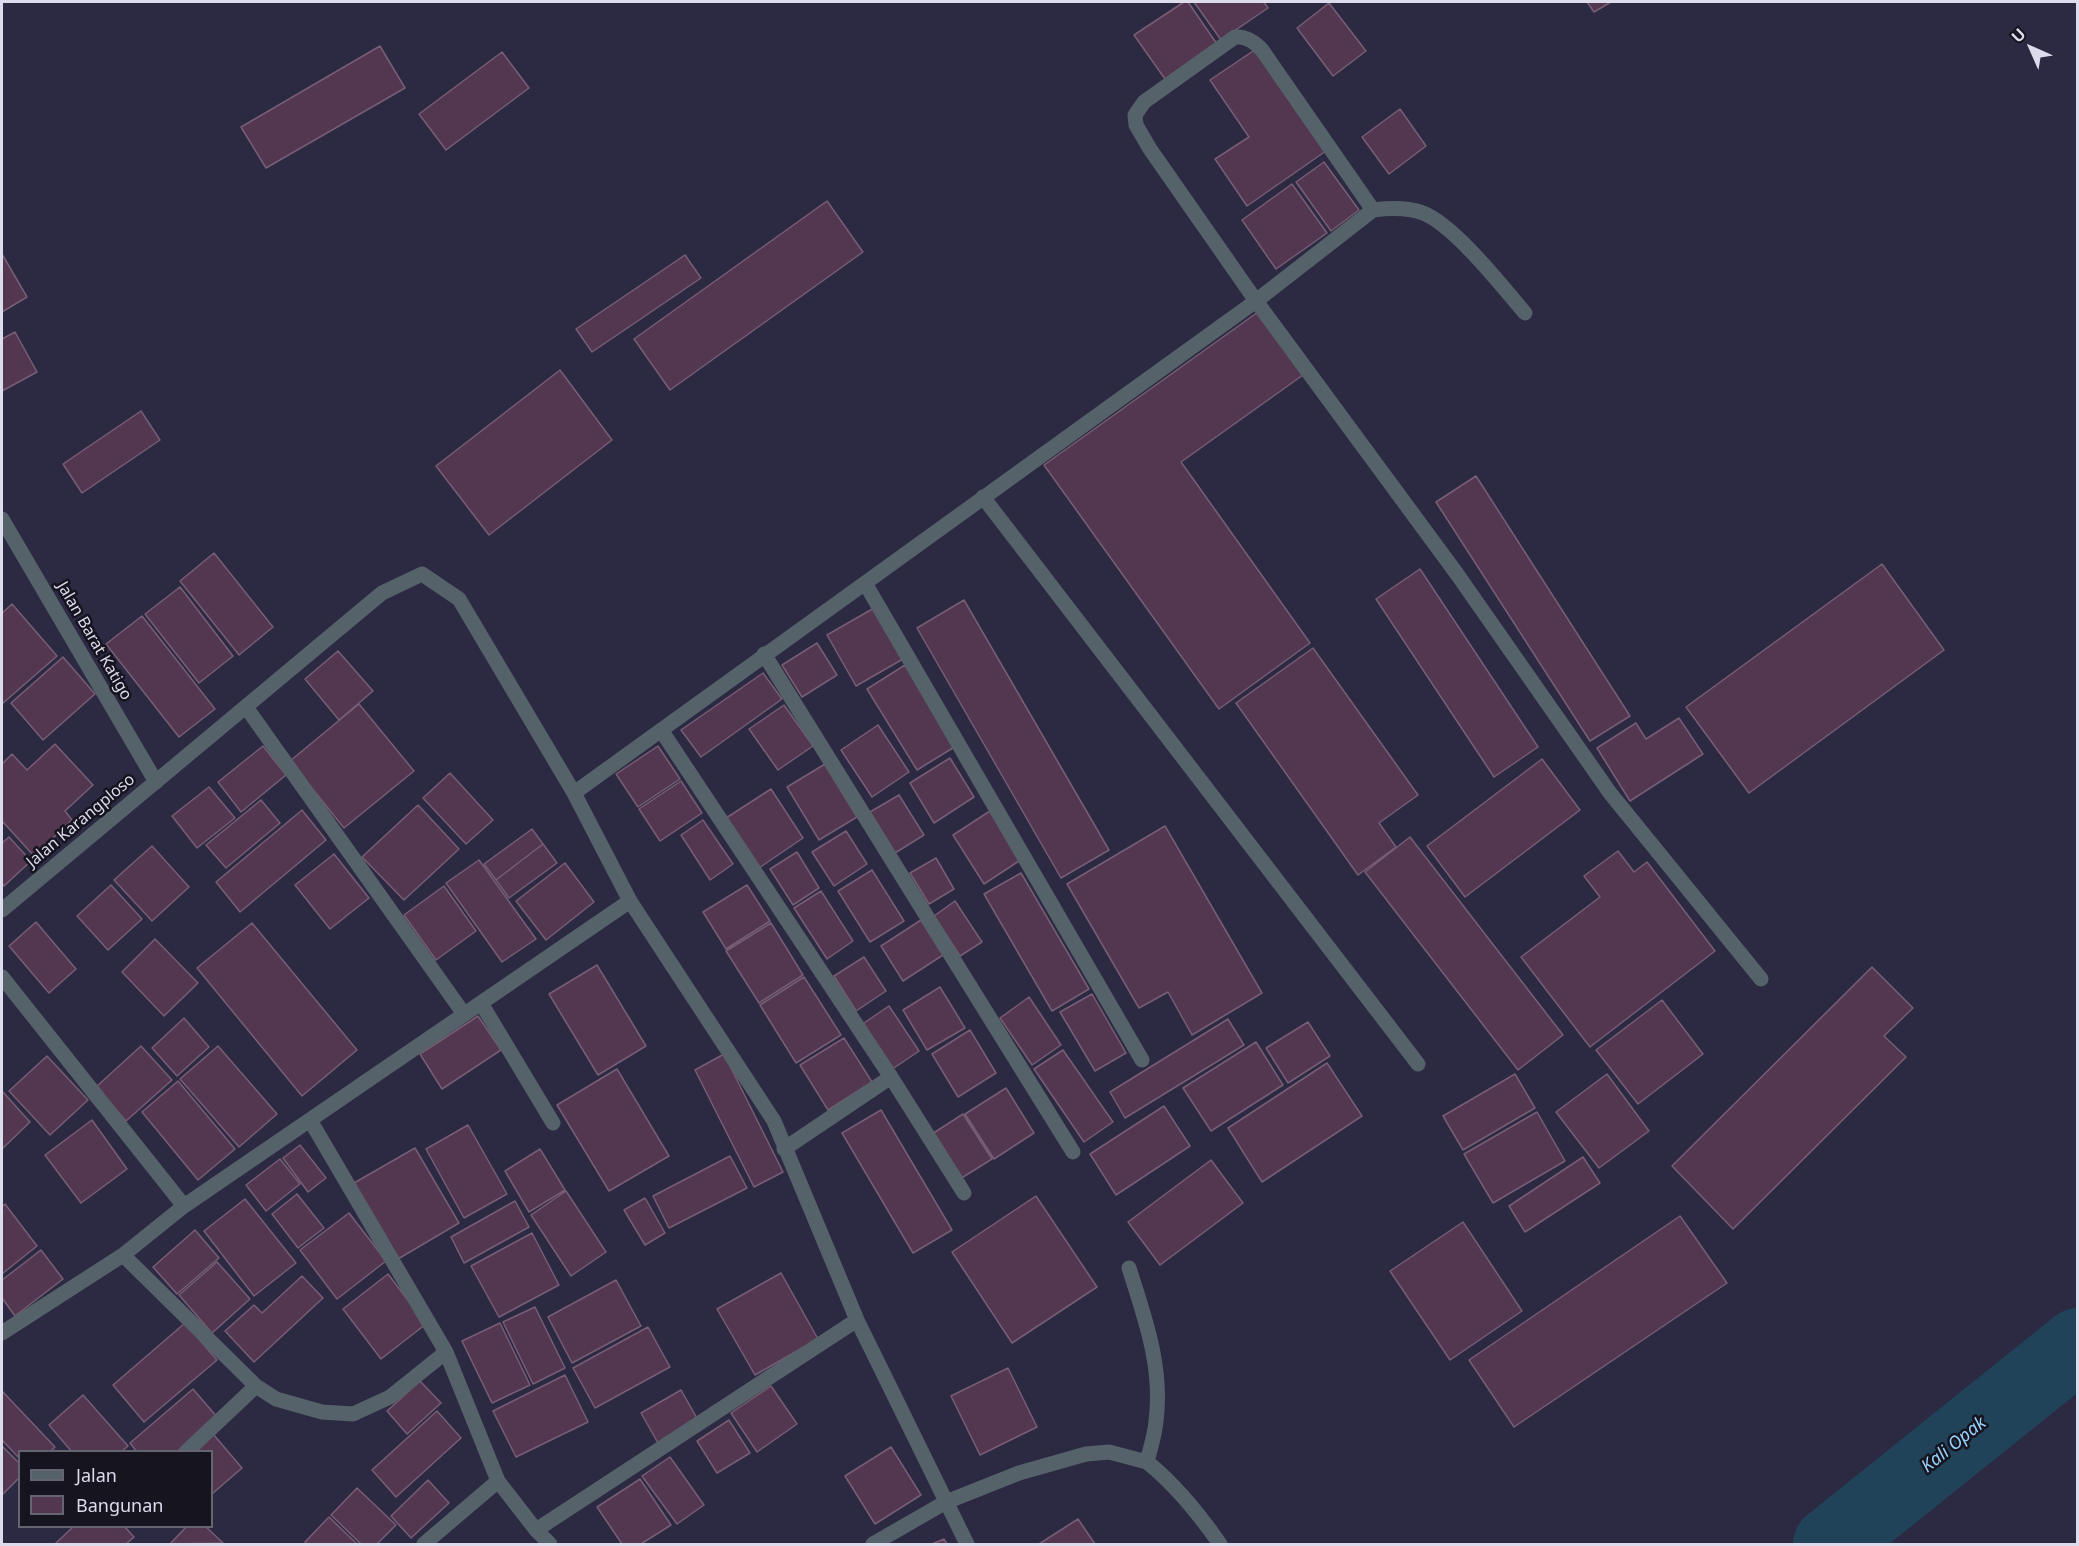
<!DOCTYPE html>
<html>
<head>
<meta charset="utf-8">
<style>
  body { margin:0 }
  #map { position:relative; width:2079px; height:1546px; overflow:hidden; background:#2c2943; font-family:"Noto Sans",sans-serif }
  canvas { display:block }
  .frame { position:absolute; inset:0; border:3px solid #dddced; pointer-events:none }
  .legend { position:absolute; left:18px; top:1450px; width:195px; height:78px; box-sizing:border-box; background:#15141f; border:2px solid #656471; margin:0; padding:8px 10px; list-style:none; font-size:18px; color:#dddced }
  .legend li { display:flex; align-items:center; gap:12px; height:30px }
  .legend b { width:30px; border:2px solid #656471 }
  .north { position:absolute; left:2001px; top:18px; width:60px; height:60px; -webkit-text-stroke:4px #15141f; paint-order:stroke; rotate:315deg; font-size:16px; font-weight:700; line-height:24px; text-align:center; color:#dddced }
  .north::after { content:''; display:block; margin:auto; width:21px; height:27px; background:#dddced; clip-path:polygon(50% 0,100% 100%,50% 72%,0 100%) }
</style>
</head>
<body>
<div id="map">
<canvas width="2079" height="1546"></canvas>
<div class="frame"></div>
<ul class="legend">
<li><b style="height:8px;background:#55626a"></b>Jalan</li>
<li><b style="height:16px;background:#533751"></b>Bangunan</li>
</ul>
<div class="north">U</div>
</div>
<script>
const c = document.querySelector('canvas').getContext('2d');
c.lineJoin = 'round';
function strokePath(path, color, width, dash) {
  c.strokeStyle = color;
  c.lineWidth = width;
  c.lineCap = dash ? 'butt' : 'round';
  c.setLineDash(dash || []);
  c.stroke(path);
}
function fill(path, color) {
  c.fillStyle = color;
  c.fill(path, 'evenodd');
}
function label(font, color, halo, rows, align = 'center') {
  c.font = font + ' "Noto Sans",sans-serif';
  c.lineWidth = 5;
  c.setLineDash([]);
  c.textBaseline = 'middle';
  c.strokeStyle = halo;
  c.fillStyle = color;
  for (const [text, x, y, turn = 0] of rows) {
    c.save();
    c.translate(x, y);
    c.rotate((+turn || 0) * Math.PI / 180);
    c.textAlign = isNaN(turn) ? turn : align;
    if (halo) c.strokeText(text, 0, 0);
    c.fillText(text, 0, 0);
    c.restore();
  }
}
strokePath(new Path2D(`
  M1830,1544L2078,1345`), '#214359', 74);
const building = new Path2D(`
  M1184,2H1188L1217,44L1165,79L1134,35Z
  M1194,2H1264L1268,8L1221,40Z
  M1587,2H1611L1594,12Z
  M1329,3L1366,51L1333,76L1297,28Z
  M380,46L405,88L266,168L241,127Z
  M1256,49L1326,151L1247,206L1215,159L1249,137L1210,80Z
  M502,52L529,88L446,150L419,114Z
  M1400,109L1426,146L1389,174L1362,137Z
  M1324,162L1359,210L1331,231L1296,182Z
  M1292,184L1327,233L1276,269L1242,220Z
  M827,201L863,252L670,390L634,339Z
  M2,254L27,297L2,312Z
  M685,255L701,278L592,352L576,329Z
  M1258,312L1303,375L1181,462L1310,643L1219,709L1044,465Z
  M15,332L37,372L2,391V339Z
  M560,370L612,440L489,535L436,466Z
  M141,411L160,440L82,493L63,464Z
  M1476,476L1630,716L1590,741L1436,502Z
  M214,553L273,627L239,655L180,581Z
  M1882,564L1944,650L1749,793L1686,707Z
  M1420,569L1538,747L1494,777L1376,599Z
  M180,587L233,656L199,683L145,614Z
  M964,600L1109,850L1061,878L917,628Z
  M12,604L57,656L2,704V613Z
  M874,608L903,659L856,686L827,635Z
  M142,616L215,709L179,737L106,644Z
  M817,643L837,675L802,697L782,665Z
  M1313,648L1418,795L1379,823L1396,847L1358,875L1236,703Z
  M338,651L373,691L339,720L305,679Z
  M63,657L95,694L43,740L11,703Z
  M905,665L956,746L917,770L867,689Z
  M763,673L782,699L701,757L681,730Z
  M359,704L414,771L344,828L290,761Z
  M784,705L813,746L778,770L749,729Z
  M1679,718L1703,754L1630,801L1597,748L1636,723L1646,739Z
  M878,725L909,772L872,797L841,750Z
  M55,744L93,785L65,811L72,820L34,856L2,821V764L12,754L27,770Z
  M263,746L286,775L241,812L218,782Z
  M658,746L680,779L638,807L616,774Z
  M950,758L974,797L934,823L910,783Z
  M1542,759L1580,810L1465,897L1427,846Z
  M825,764L857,817L819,840L787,787Z
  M450,773L493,820L466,844L423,798Z
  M681,781L702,813L660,841L639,809Z
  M209,787L235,818L197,848L172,816Z
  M771,789L803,838L759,868L726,818Z
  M899,795L924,835L895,853L870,812Z
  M261,800L280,823L226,868L206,845Z
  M418,805L459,849L404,900L362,857Z
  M302,810L326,840L240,912L216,882Z
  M990,811L1022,859L984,884L953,835Z
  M703,820L733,864L710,880L681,835Z
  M1165,826L1262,993L1192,1035L1168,992L1139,1008L1067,884Z
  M532,829L543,844L496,880L484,864Z
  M846,831L867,864L834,886L812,852Z
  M9,837L31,861L4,886L2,883V843Z
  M1410,837L1563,1035L1518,1070L1365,872Z
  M543,844L557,863L509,898L496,880Z
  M152,846L189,887L152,921L114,880Z
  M1618,851L1634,872L1647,862L1715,951L1590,1047L1521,957L1600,897L1584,876Z
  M797,852L819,888L793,905L770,869Z
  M334,854L369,898L330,929L295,885Z
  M936,858L954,889L929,904L910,873Z
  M479,860L536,939L502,962L446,883Z
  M565,863L594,902L546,940L516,901Z
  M872,870L904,921L870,942L838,891Z
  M1021,873L1089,989L1052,1011L984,894Z
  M111,885L142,919L108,950L77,916Z
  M747,885L770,921L726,949L703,912Z
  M444,886L476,931L436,960L404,915Z
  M821,891L853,941L827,959L794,908Z
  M955,901L982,942L960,956L934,916Z
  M921,920L943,955L903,981L881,946Z
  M36,922L76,969L49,993L9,946Z
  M252,923L357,1050L302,1096L197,968Z
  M771,923L803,975L759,1003L726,951Z
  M155,939L198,983L164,1016L122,972Z
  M864,957L886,991L856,1011L834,976Z
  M597,965L646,1046L598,1075L549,994Z
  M1872,967L1913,1008L1884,1036L1906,1057L1733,1229L1672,1166Z
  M804,977L841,1035L796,1063L760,1005Z
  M940,987L965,1028L927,1050L903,1010Z
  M1092,994L1126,1053L1095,1071L1060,1012Z
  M1029,997L1061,1045L1032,1065L1000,1018Z
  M1662,1000L1703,1054L1638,1104L1596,1050Z
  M889,1006L919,1051L891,1070L861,1025Z
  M478,1016L501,1050L442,1089L420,1054Z
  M184,1018L209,1047L177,1076L152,1048Z
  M1228,1019L1244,1045L1125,1118L1110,1092Z
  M1308,1022L1330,1056L1288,1083L1266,1048Z
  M970,1030L996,1073L958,1097L932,1054Z
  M844,1038L872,1082L828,1110L800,1065Z
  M1256,1042L1283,1085L1211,1131L1183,1088Z
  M141,1046L172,1080L126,1121L96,1087Z
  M218,1046L277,1114L239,1147L180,1079Z
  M1063,1050L1113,1122L1084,1142L1034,1069Z
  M724,1054L783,1172L754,1187L695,1070Z
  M47,1056L88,1100L50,1135L9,1091Z
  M1327,1063L1362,1116L1262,1182L1228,1128Z
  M617,1069L669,1156L609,1191L557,1105Z
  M1515,1074L1535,1108L1463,1150L1443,1116Z
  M1607,1074L1649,1131L1599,1168L1556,1112Z
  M178,1081L235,1149L198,1180L142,1112Z
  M1006,1088L1034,1133L994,1159L965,1114Z
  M2,1091L30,1122L2,1149Z
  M1164,1106L1190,1146L1116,1195L1090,1154Z
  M881,1110L952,1230L913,1253L842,1133Z
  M1537,1112L1565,1161L1493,1203L1464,1154Z
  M963,1114L992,1159L960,1179L932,1134Z
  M92,1120L127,1169L81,1203L45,1155Z
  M468,1125L507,1194L464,1218L426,1149Z
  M300,1145L326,1178L308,1192L283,1158Z
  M415,1148L459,1223L398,1259L354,1183Z
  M540,1149L565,1190L529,1212L505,1171Z
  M730,1156L747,1188L669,1228L653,1196Z
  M1583,1157L1600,1183L1525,1232L1509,1206Z
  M280,1159L300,1184L266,1211L246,1185Z
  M1211,1160L1243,1203L1160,1265L1128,1222Z
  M566,1191L606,1252L571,1276L531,1215Z
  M297,1194L324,1228L298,1248L272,1214Z
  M1036,1196L1097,1287L1012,1343L952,1252Z
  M645,1198L665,1233L645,1245L624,1210Z
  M245,1199L296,1263L254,1296L204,1231Z
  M515,1201L529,1227L464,1263L451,1237Z
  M5,1204L37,1246L2,1274V1207Z
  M349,1213L386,1261L337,1299L300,1250Z
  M1680,1216L1727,1283L1514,1427L1469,1360Z
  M1463,1222L1522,1311L1450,1360L1390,1271Z
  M195,1230L219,1258L177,1294L153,1267Z
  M532,1233L559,1285L499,1317L471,1266Z
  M41,1250L63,1279L15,1316L2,1298V1280Z
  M217,1262L250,1299L212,1333L179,1295Z
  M781,1273L818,1339L755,1375L717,1309Z
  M388,1274L426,1324L381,1359L343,1309Z
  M302,1276L323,1298L254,1362L225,1331L254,1305L262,1313Z
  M616,1280L641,1326L572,1363L548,1317Z
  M535,1307L565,1368L533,1384L503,1322Z
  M185,1323L217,1360L144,1422L113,1385Z
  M500,1323L530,1385L492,1403L462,1341Z
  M648,1327L670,1367L595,1408L573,1368Z
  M1008,1368L1037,1427L980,1455L951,1396Z
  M565,1375L588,1422L516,1457L493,1411Z
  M420,1381L441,1403L407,1434L387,1411Z
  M771,1386L797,1424L757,1452L731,1413Z
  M193,1389L217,1417L177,1452H137L130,1443Z
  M681,1390L698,1420L658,1443L641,1413Z
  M2,1391L55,1447L50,1452H20V1459L2,1440Z
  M83,1395L128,1446L121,1452H72L49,1425Z
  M437,1411L461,1438L396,1497L372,1470Z
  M729,1420L750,1453L717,1473L697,1441Z
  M213,1434L242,1468L212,1494V1452H194Z
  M2,1446L20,1464V1477L2,1495Z
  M891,1447L921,1495L875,1524L845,1476Z
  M670,1457L704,1505L677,1524L642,1476Z
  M640,1479L671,1525L641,1544H622L597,1507Z
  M428,1480L449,1503L411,1538L391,1516Z
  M357,1488L396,1525L377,1544H361L331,1515Z
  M329,1517L357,1544H307L305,1542Z
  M1078,1519L1095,1544H1039Z
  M74,1526H124L134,1537L126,1544H55Z
  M187,1526H205L223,1543L170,1544Z
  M944,1539L947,1544H932Z`);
fill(building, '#533751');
strokePath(building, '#775e74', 1.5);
strokePath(new Path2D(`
  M1256,301L1457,574L1610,793L1761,979
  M983,497L1418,1064
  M1147,1462C1176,1485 1199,1514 1220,1544`), '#55626a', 15);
strokePath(new Path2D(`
  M1256,301L1150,149L1136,125L1135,115L1144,102L1235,37C1245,36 1255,42 1262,50L1373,210C1389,208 1407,207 1423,213C1454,225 1502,286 1525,313
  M2,519L156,782
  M865,583L1142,1060
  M764,654L1073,1152
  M246,707L464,1014
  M661,730L891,1077L964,1193
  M574,793L1256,301L1373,210
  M2,910L382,593L422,574L459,599L574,793L630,901L774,1121L857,1320L967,1544
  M2,977L184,1206
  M481,1003L553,1123
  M310,1120L446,1352L498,1481L536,1530L550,1544
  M784,1149L891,1077
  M123,1255L256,1386L276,1399L322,1412L353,1414L390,1397L446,1352
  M2,1333L123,1255L184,1206L630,901
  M186,1452L256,1386
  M536,1530L857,1320
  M424,1544L498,1481
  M873,1544L946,1502L1019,1473L1086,1454L1109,1452L1147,1462C1150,1449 1155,1435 1156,1421C1163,1368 1145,1318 1129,1268`), '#55626a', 15);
label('16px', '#dddced', '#15141f', [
  ["Jalan Barat Katigo",94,641,60],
  ["Jalan Karangploso",81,821,-40]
]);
label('italic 18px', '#95d1fb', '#15141f', [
  ["Kali Opak",1954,1445,-39]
]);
</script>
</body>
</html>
